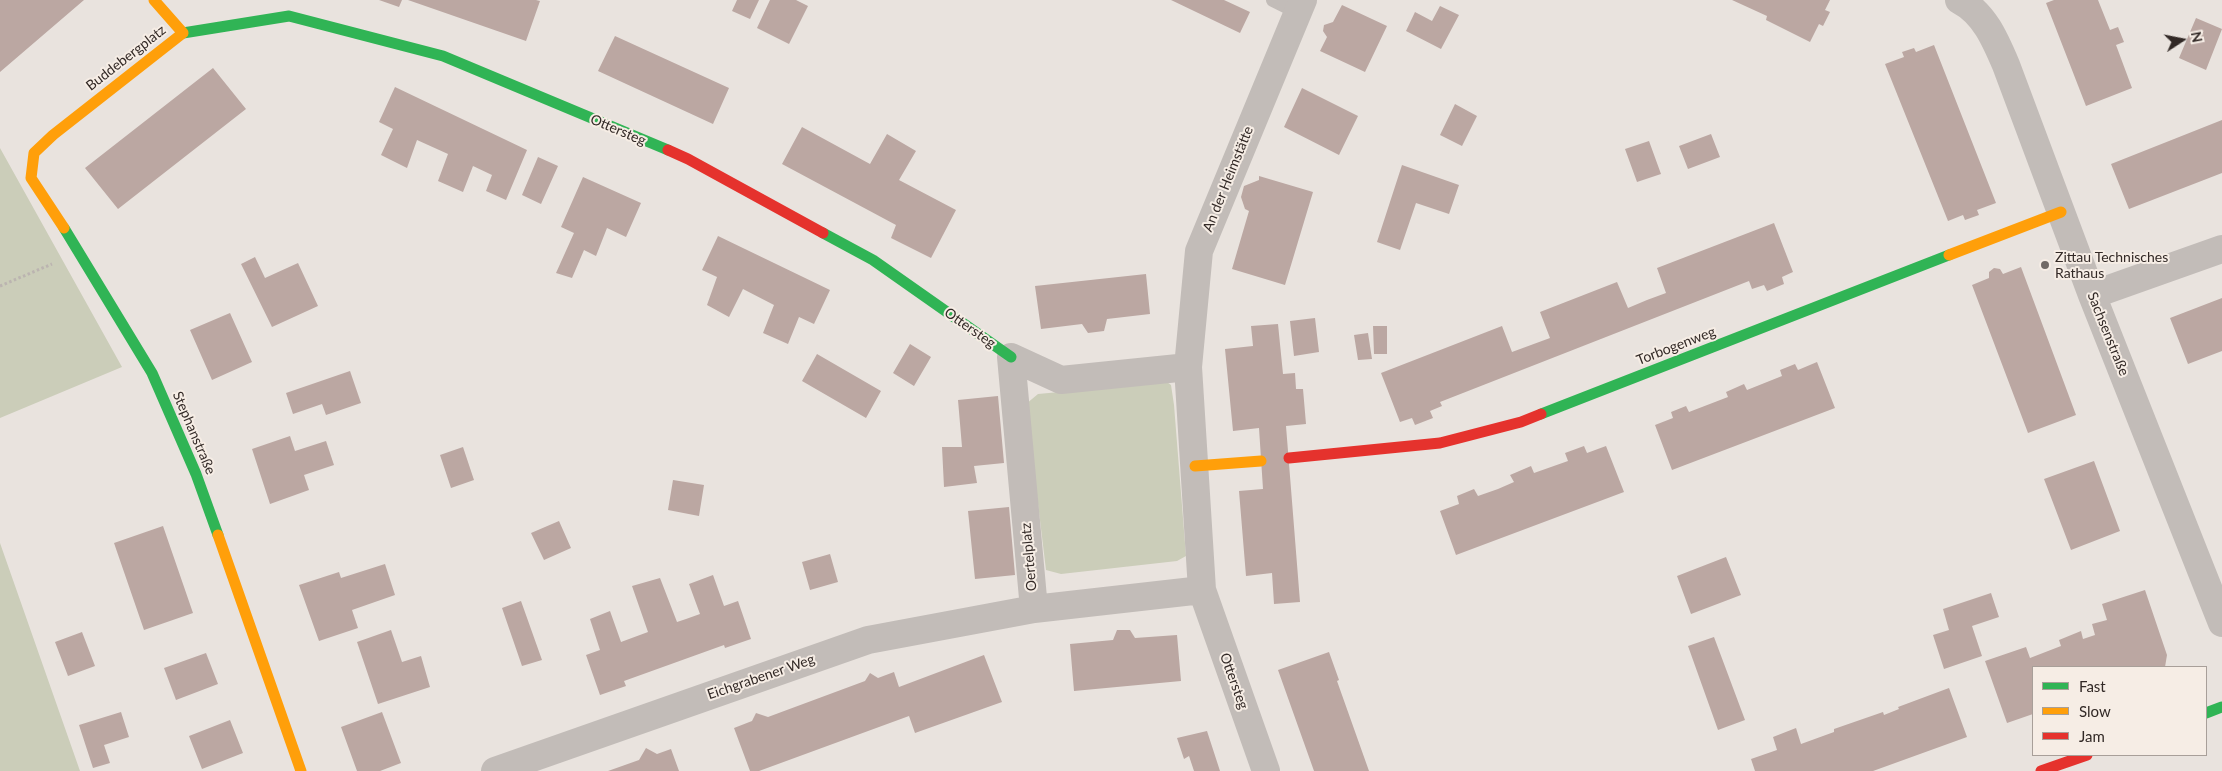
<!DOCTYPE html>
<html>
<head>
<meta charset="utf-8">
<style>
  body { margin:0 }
  #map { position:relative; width:2222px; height:771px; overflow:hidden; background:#e9e3de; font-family:Lato,sans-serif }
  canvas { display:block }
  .legend { position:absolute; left:2032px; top:666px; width:175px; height:90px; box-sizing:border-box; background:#f6ede5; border:1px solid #a89f99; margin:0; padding:6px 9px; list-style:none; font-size:15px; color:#322926 }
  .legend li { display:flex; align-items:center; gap:10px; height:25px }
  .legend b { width:25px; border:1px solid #a89f99 }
  .north { position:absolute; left:2157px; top:15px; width:50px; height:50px; -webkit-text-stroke:4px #f6ede5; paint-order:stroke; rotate:79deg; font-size:14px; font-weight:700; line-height:20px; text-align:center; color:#322926 }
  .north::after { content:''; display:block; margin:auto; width:18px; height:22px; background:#322926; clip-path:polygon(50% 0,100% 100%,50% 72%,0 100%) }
</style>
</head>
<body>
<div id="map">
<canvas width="2222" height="771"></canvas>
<ul class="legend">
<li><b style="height:6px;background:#30b455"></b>Fast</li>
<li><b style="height:6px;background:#ff9f0a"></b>Slow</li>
<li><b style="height:6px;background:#e5322d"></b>Jam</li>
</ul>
<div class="north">N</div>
</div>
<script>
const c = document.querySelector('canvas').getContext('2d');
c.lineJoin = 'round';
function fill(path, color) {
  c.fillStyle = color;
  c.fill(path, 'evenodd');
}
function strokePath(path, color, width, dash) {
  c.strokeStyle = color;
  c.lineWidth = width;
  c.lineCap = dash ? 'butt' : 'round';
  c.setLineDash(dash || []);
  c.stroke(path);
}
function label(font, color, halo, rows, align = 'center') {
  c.font = font + ' Lato,sans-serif';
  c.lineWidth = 4;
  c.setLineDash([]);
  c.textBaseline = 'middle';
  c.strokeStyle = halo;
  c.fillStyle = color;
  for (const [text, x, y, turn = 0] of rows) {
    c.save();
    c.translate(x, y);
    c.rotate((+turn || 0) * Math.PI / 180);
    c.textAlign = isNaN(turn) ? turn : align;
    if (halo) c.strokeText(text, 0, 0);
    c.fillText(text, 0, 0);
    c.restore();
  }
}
fill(new Path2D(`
  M0,148L122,367L0,418Z
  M1167,382L1171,385L1174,405L1186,556L1177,561L1061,574L1046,570L1026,404L1038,394Z
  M0,543L80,771H0Z`), '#cbcdb9');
fill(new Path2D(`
  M0,0H84L0,72Z
  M379,0H402L399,7Z
  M408,0H536L540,1L526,41Z
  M737,0H759L750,19L732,11Z
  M770,0H796L808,6L789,44L757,28Z
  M1171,0H1224L1250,12L1240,33Z
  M1732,0H1830L1825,10L1830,12L1823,26L1819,24L1810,42L1766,20L1767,16Z
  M2054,0H2098L2110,30L2118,27L2124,42L2116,45L2132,88L2086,106L2046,3Z
  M1342,5L1387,26L1365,72L1320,51L1327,37L1323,31L1324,25L1333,22Z
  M1440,6L1459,15L1441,49L1406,31L1415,12L1432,21Z
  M2196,18L2222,29L2206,70L2179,58Z
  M615,36L729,88L713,124L598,71Z
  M1934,45L1996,203L1977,210L1979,215L1965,220L1963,215L1948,221L1885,64L1904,57L1902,52L1914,48L1916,52Z
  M213,68L246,109L118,209L85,168Z
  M395,87L527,150L506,200L486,191L492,175L473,166L463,192L438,181L448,154L417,140L407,168L381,155L393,129L379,122Z
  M1302,88L1358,116L1339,155L1284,127Z
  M1455,104L1477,116L1462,146L1440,135Z
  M2222,120V173L2129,209L2111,164Z
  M802,127L870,164L887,134L916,151L899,180L956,210L931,258L891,238L896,225L782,164Z
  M1711,134L1720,157L1688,169L1679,146Z
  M1649,141L1661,174L1637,182L1625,149Z
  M538,157L558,166L541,204L522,195Z
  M1402,165L1459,185L1449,214L1416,203L1400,250L1377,242Z
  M1259,176L1313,192L1285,285L1232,269L1249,211L1245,209L1241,197L1244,186L1259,180Z
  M583,177L641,203L626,237L607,228L596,256L584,250L572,278L556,273L574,233L561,227Z
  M1774,223L1793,272L1782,277L1784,284L1767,291L1764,285L1752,289L1749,281L1440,402L1442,406L1430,411L1433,418L1415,425L1412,418L1400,422L1381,373L1502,326L1512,352L1550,338L1540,312L1617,282L1628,308L1647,300L1666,293L1657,268Z
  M718,236L830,290L814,324L799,317L788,344L763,333L774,305L743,289L729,317L707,305L717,277L702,270Z
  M255,257L265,278L298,263L318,306L272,327L241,264Z
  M2021,267L2076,415L2028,433L1972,285L1989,278V272L1994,268L2000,269L2003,274Z
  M1146,274L1150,314L1107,319L1104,331L1088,333L1082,324L1041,329L1035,286Z
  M2222,298V351L2188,364L2170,318Z
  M230,313L252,362L212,380L190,330Z
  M1315,318L1319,352L1294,356L1290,321Z
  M1278,324L1283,374L1295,373L1296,389H1303L1306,424L1286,426L1300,602L1274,604L1272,573L1246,576L1239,491L1263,489L1259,428L1233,431L1225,349L1253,346L1251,326Z
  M1373,326H1387V354H1374Z
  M1368,333L1372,359L1358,360L1354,335Z
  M910,344L931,357L914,386L893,373Z
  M817,354L881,391L866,418L802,381Z
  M1817,362L1835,408L1672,470L1655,425L1673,418L1671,412L1686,406L1689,412L1728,397L1726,392L1744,384L1747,390L1782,376L1780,370L1795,364L1798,370Z
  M350,371L361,403L326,415L322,404L293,414L286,393Z
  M998,396L1004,463L974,466L977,483L944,487L942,447H962L958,400Z
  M290,436L295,451L326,441L334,465L304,475L309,490L270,504L252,449Z
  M1584,446L1587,453L1606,446L1624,492L1456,555L1440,511L1459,504L1457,496L1474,489L1478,496L1498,489L1514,482L1510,475L1531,466L1534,473L1568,461L1565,453Z
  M463,447L474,480L451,488L440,455Z
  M2094,461L2120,531L2071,550L2044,479Z
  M673,480L704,485L699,516L668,510Z
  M1009,507L1015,575L975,579L968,511Z
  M559,521L571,548L544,560L531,533Z
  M163,526L193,613L144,630L114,543Z
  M830,554L838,582L810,590L802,562Z
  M1726,557L1741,595L1691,614L1677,576Z
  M385,564L395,595L352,610L358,628L319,641L299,585L339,572L341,578Z
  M713,575L724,606L738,601L751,639L725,648L724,645L624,681L626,686L600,695L586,655L600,650L590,619L610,611L621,642L648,632L632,586L660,578L677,622L686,619L700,614L689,584Z
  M2145,590L2167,655L2165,667H2033V714L2007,723L1985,661L2026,647L2030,658L2061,646L2059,640L2081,631L2083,639L2095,635L2092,624L2107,620L2102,604Z
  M1991,593L1999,617L1972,626L1982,656L1944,669L1933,635L1949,630L1943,609Z
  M521,601L542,660L522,666L502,608Z
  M391,630L402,662L421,656L430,687L378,704L357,642Z
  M1117,630H1130L1135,638L1177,635L1181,681L1074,691L1070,644L1113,640Z
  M82,632L95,666L68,676L55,642Z
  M1714,637L1745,720L1718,730L1688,646Z
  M1329,652L1339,680L1337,681L1369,771H1314L1278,670Z
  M206,653L218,684L176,700L164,668Z
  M984,655L1002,702L915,733L909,716L759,771H750L734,728L752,721L756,713L768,717L865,681L870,673L878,678L894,672L899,687Z
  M1949,688L1967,737L1873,771H1755L1751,759L1777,750L1773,737L1796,728L1801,744L1834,732V729L1883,712L1884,715L1899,709L1898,707Z
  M121,712L129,737L104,745L110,763L93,768L79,725Z
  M382,712L401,763L380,771H357L341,727Z
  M230,720L243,753L202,769L189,736Z
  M1207,731L1220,771H1194L1189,756L1184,759L1177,738Z
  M646,748L657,754L671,749L679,771H608L639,760Z`), '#bba7a2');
strokePath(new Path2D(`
  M0,286L52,264`), '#bbb4b0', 3, [2.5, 2.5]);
strokePath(new Path2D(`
  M1273,0L1297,12`), '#c2bcb8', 14);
strokePath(new Path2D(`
  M1959,0C1984,13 1995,39 2006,65L2092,295L2222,623
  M2092,295L2222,249
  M1188,367L1061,380L1011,357L1034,609L1202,590
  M495,771L868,640L1034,609
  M1266,771L1202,590L1188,367L1199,251L1303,0`), '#c2bcb8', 28);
strokePath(new Path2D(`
  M183,33L289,16L443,56L668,150
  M64,228L152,373L196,474L218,535
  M823,233L873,260L1011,357
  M1541,414L1949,255
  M2206,713L2222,707`), '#30b455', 11);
strokePath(new Path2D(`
  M64,228L31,178L34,153L53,135L183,33L154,0
  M1949,255L2061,212
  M1195,466L1261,461
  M218,535L301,771`), '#ff9f0a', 11);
strokePath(new Path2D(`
  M668,150L688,159L823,233
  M1289,458L1440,443L1521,422L1541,414
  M2041,771L2087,755`), '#e5322d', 11);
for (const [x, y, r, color] of [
  [2045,265,5,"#726a66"]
]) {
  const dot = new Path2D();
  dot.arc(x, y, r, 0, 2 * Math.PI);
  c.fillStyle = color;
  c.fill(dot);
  strokePath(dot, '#f6ede5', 2);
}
label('14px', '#322926', '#f6ede5', [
  ["Buddebergplatz",126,58,-38],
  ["Ottersteg",618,130,23],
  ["An der Heimstätte",1228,179,-68],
  ["Ottersteg",970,328,35],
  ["Sachsenstraße",2108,334,68],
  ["Torbogenweg",1676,346,-21],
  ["Stephanstraße",194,433,67],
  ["Oertelplatz",1029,557,-95],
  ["Eichgrabener Weg",761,677,-19],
  ["Ottersteg",1234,681,70]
]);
label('14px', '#322926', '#f6ede5', [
  ["Zittau Technisches",2055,257],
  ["Rathaus",2055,273]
], 'left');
</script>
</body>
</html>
